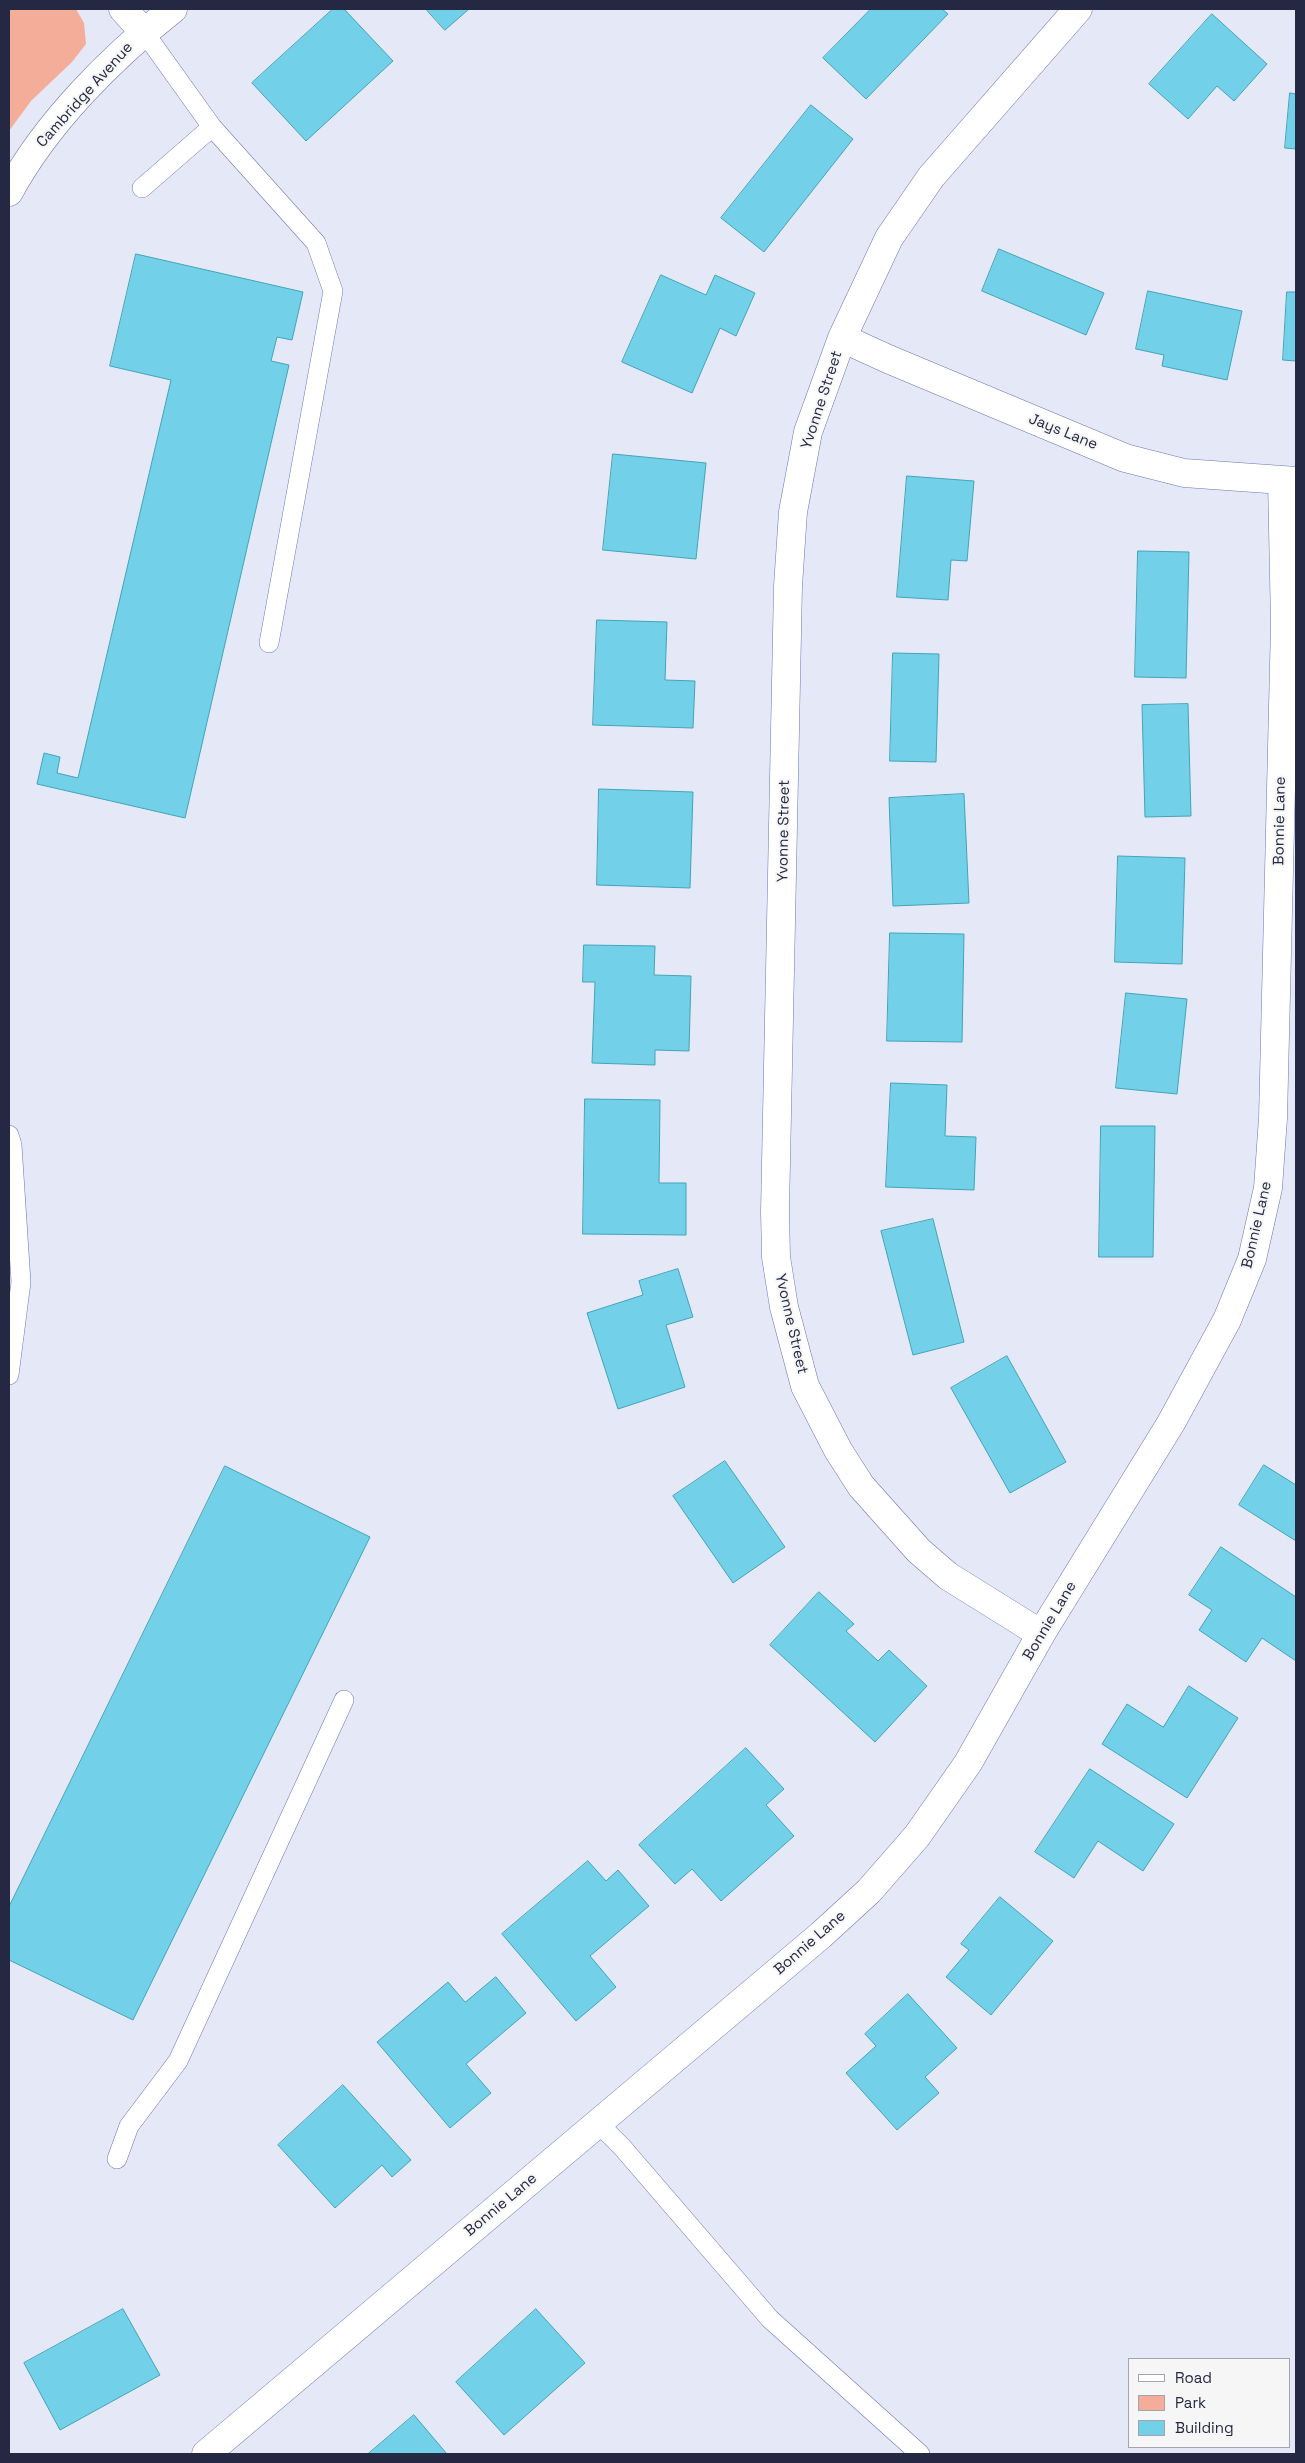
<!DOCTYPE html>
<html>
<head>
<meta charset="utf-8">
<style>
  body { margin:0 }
  #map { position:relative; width:1305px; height:2463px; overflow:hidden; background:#e5e8f6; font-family:"Space Grotesk",sans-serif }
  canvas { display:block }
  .frame { position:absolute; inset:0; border:10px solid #242842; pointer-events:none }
  .legend { position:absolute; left:1128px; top:2358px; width:162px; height:90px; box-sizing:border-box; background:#f6f6f6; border:1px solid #a2a4ae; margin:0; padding:6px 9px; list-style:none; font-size:15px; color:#242842 }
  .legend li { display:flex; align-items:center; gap:10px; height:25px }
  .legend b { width:25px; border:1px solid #a2a4ae }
</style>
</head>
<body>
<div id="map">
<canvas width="1305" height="2463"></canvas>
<div class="frame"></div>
<ul class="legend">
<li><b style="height:6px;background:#fff"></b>Road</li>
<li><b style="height:14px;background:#f4ad99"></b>Park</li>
<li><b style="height:14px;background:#72d1e9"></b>Building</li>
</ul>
</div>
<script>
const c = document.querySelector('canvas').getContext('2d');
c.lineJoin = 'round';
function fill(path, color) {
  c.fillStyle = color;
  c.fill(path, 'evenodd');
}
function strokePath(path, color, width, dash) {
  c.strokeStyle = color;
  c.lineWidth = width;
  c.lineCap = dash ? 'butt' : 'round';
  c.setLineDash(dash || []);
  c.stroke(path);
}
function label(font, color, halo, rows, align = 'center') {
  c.font = font + ' "Space Grotesk",sans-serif';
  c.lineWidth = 4;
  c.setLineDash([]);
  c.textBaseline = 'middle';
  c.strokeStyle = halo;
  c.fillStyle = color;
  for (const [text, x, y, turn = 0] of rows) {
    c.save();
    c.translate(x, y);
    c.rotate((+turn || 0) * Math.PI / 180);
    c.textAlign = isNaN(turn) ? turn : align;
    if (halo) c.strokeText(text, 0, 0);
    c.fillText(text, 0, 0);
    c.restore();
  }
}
fill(new Path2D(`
  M9,9H76L84,23L86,44L72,62L31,101L9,131Z`), '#f4ad99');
const building = new Path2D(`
  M333,9H344L393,61L306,141L252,83Z
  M426,9H469L445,30Z
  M871,9H942L948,14L866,99L823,58Z
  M1212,14L1267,64L1234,101L1217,86L1188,119L1149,84Z
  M1290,93L1296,94V149L1285,148Z
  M811,105L853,139L764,252L721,218Z
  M999,249L1104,293L1086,335L982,291Z
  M136,254L303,292L292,340L277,337L271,361L289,365L185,818L37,784L44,753L60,757L57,773L78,778L171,380L110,366Z
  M661,275L706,295L715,275L755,293L736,336L720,328L692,393L622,362Z
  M1148,291L1242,311L1227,380L1162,366L1164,355L1136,349Z
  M1287,292H1296V361L1283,360Z
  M613,454L706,463L696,559L603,550Z
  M907,476L974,481L967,561L951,560L948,600L897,597Z
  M1138,551L1189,552L1186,678L1135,677Z
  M597,620L667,622L665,680L695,681L693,728L593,725Z
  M893,653L939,654L936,762L890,761Z
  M1188,704L1191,816L1145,817L1142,705Z
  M599,789L693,792L690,888L597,885Z
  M964,794L969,903L893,906L889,798Z
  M1118,856L1185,858L1182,964L1115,962Z
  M890,933L964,934L962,1042L887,1041Z
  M584,945L655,946L654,975L691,976L689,1051L655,1050V1065L592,1063L595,982H583Z
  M1126,993L1187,999L1177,1094L1116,1088Z
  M891,1083L947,1085L945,1136L976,1137L974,1190L886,1187Z
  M585,1099L660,1100L659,1183H686V1235L583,1234Z
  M1101,1126H1155L1153,1257H1099Z
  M933,1219L964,1342L913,1355L881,1231Z
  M678,1269L693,1317L666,1325L685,1387L618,1409L587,1313L643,1295L639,1281Z
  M1007,1356L1066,1462L1010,1493L951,1388Z
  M725,1461L785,1547L733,1583L673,1496Z
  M1264,1465L1296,1485V1541L1239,1505Z
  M225,1466L370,1537L133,2020L9,1960V1907Z
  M1221,1547L1296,1597V1661L1262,1638L1246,1662L1199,1630L1212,1610L1189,1595Z
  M819,1592L854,1624L846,1631L878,1661L889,1650L927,1686L875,1742L770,1645Z
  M1189,1686L1238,1718L1187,1798L1102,1744L1127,1704L1163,1727Z
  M746,1748L784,1789L766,1805L794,1836L721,1901L692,1869L675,1884L639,1845Z
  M1090,1769L1174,1824L1143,1871L1098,1841L1074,1878L1035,1852Z
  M588,1861L606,1881L618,1870L649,1906L590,1956L616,1987L576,2021L502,1934Z
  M1000,1897L1053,1941L991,2015L946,1977L969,1950L961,1944Z
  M496,1977L526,2013L466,2064L491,2093L450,2128L377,2042L448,1982L465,2002Z
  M908,1994L957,2048L925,2077L939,2093L897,2130L846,2073L876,2046L865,2034Z
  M343,2085L411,2160L392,2177L382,2165L335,2208L278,2145Z
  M123,2309L160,2375L60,2430L24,2363Z
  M536,2309L585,2363L504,2435L456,2382Z
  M414,2415L447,2454H368Z`);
fill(building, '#72d1e9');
strokePath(building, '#41a3ba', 1);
const service = new Path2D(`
  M144,32L212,127L316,243L333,291L269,643
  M142,188L212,127
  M9,1135L12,1145L21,1282L9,1375
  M598,2123L622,2147L770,2319L920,2454
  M117,2159L129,2126L178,2061L344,1700`);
const minor = new Path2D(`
  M123,9L144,32
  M9,192C46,123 112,57 173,9
  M842,338L888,359L1125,458L1184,473L1296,481
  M1041,1634L948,1576L919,1551L861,1486L838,1450L805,1386L784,1307L776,1257L775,1211L788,586L793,512L808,432L842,338L889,238L931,177L1078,9
  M206,2454L821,1935L869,1891L917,1836L968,1763L1041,1634L1171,1423L1227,1320L1252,1259L1268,1188L1273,1118L1285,624L1282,481`);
strokePath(service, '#6d76b4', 20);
strokePath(minor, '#6d76b4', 29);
strokePath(service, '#fff', 19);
strokePath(minor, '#fff', 28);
label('15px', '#242842', '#f6f6f6', [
  ["Cambridge Avenue",85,95,-48],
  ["Yvonne Street",822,400,-72],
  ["Jays Lane",1063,432,22],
  ["Bonnie Lane",1280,821,-89],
  ["Yvonne Street",784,831,-89],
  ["Bonnie Lane",1257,1225,-77],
  ["Yvonne Street",791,1324,77],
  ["Bonnie Lane",1050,1621,-59],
  ["Bonnie Lane",810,1943,-41],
  ["Bonnie Lane",501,2205,-40]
]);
</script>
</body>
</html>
